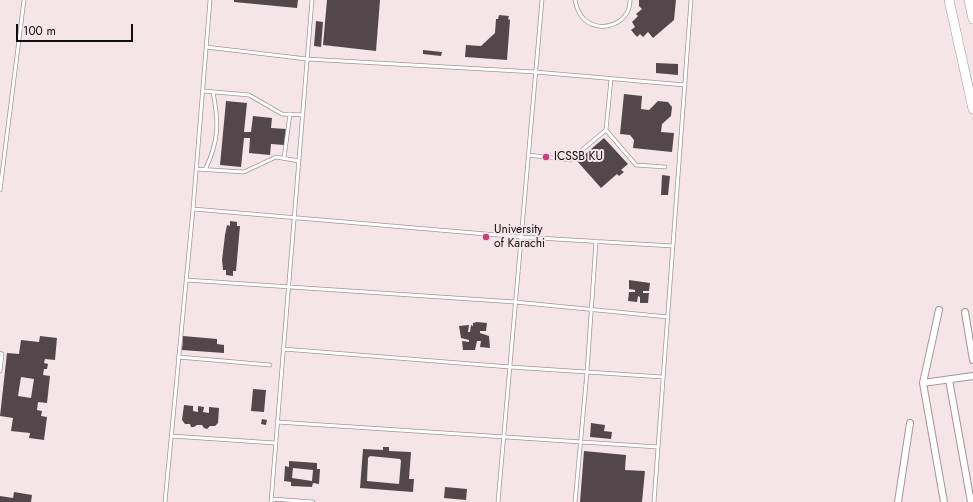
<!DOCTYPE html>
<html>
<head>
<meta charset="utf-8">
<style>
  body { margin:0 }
  #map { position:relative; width:973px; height:502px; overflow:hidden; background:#f5e5e9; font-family:Jost,sans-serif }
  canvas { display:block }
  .scale { position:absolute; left:16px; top:24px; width:117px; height:18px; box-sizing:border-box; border:2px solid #120d0f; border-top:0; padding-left:5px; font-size:12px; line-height:14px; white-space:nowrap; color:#120d0f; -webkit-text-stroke:3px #f5e5e9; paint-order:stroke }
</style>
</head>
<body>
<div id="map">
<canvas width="973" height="502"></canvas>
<div class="scale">100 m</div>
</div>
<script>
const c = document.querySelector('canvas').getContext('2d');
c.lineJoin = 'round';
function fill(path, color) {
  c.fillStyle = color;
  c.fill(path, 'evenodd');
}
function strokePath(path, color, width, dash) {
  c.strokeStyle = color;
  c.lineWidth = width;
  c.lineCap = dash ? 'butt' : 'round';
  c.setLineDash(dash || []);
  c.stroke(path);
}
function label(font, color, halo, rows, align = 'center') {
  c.font = font + ' Jost,sans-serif';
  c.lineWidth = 4;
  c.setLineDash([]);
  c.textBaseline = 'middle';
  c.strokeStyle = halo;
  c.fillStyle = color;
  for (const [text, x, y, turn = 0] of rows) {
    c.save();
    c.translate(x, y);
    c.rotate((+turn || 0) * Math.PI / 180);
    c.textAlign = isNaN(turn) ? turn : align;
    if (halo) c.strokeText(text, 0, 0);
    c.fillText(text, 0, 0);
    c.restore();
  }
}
fill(new Path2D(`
  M234,0H298L297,8L234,2Z
  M327,0H380L376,51L323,45Z
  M639,0H676L674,20L653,38L648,32L643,37L640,34L637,37L631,30L635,27L632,22L638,16L636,14L642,9L639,6Z
  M499,15L509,16L508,19L510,20L507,60L465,57L466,45L481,46L495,33L496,19H498Z
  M316,21L323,22L321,47L314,46Z
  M423,50L442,52L441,56L423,54Z
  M656,63L678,64V75L656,73Z
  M624,94L642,96L641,109L649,110L658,101L668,102L672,107L671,116L662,124L661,132L674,133L672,152L633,148L634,140L630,135L620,134Z
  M226,101L247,103L244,132H251L253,116L272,118L271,128L286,129L284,145L271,144L270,155L249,153L250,138H244L241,167L220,165Z
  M604,138L628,164L621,170L624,172L619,176L617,174L601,188L577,161Z
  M662,175L670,176L668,195H661Z
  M230,221L237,222V226H240L236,271H233V276L226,275V270H223L222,260L225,235L227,225L230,226Z
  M629,280L650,283L649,291H643V293H649L648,303H640V297L638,296L637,302L628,301L629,292H635V290L629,289Z
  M477,322L487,323L486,331H480V333L489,336L490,348L480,347L481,341H477L475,350H463L462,341L469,342V340L461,338L459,326L469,325L468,332H470L471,325L473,326V323Z
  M40,336L57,338L55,360L45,359L44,363L48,364L47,369H44L43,375L50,376L47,403L38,402L37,410L42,411L41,416L47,417L44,440L29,438L30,433L11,431L13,418L0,416L7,353L19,354L21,340L39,342ZM21,377L34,379L31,398L18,396Z
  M183,336L217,339V344L224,345V353L182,350Z
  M253,389L266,390L264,412L251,411Z
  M184,405L193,406V411L198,412V406L204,407L203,412L209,413V407L219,408L218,423L215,426H210L207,429L204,428L202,425H197L194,427H191L190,424H185L182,420Z
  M262,419L267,420L266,425L261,424Z
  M591,423L605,425L604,431L612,432L611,439L590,437Z
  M383,447H389V451L411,452L409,479H414L413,492L360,488L363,449L383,450ZM370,456L400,459L401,461L399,484L367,481L368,458Z
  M584,451L626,455L625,470L645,471L642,502H580Z
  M289,461L317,463V469H320L319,484L313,483L312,487L291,486V482L284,481L285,466L289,467ZM293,468L313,470L312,481L292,478Z
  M445,487L467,489L466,500L444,498Z
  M14,492L32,495L31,502H0V496L13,498Z`), '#54474b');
const service = new Path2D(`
  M575,0C576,4 577,9 579,12C591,37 631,27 630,0
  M206,47L307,59L535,72L685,85
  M203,91L249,95L282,114L303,115
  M606,130L636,165L665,167
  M528,155L570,160L606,130L611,79
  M284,158L290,114
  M196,169L244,172L276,157L299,161
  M205,170C219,141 219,123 213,92
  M0,190L24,0
  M193,209L521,237L673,246
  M186,280L515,302L668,317
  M283,349L510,367L663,377
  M0,353L2,354L0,371
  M178,357L270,365
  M277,422L658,447
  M171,436L275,443
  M272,499L313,502
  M165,502L193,209L210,0
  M271,502L312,0
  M498,502L542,0
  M575,502L587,372L596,241
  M654,502L691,0`);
const minor = new Path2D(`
  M939,310L923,383L944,502
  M965,312L973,360
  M949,380L971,502
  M923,383L973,376
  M898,502L910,423`);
const secondary = new Path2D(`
  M949,0L973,109
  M969,0L973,19`);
strokePath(service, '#a49599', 4.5);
strokePath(minor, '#a49599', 8);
strokePath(secondary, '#a49599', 10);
strokePath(service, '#fff', 3);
strokePath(minor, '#fff', 6);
strokePath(secondary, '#fff', 9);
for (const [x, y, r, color] of [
  [546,157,4,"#c9407b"],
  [486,237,4,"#c9407b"]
]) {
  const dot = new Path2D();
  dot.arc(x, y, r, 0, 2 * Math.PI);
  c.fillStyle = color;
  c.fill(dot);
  strokePath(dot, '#f5e5e9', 1.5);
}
label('12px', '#120d0f', '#f5e5e9', [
  ["ICSSB KU",554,157],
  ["University",494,230],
  ["of Karachi",494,244]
], 'left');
</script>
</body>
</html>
